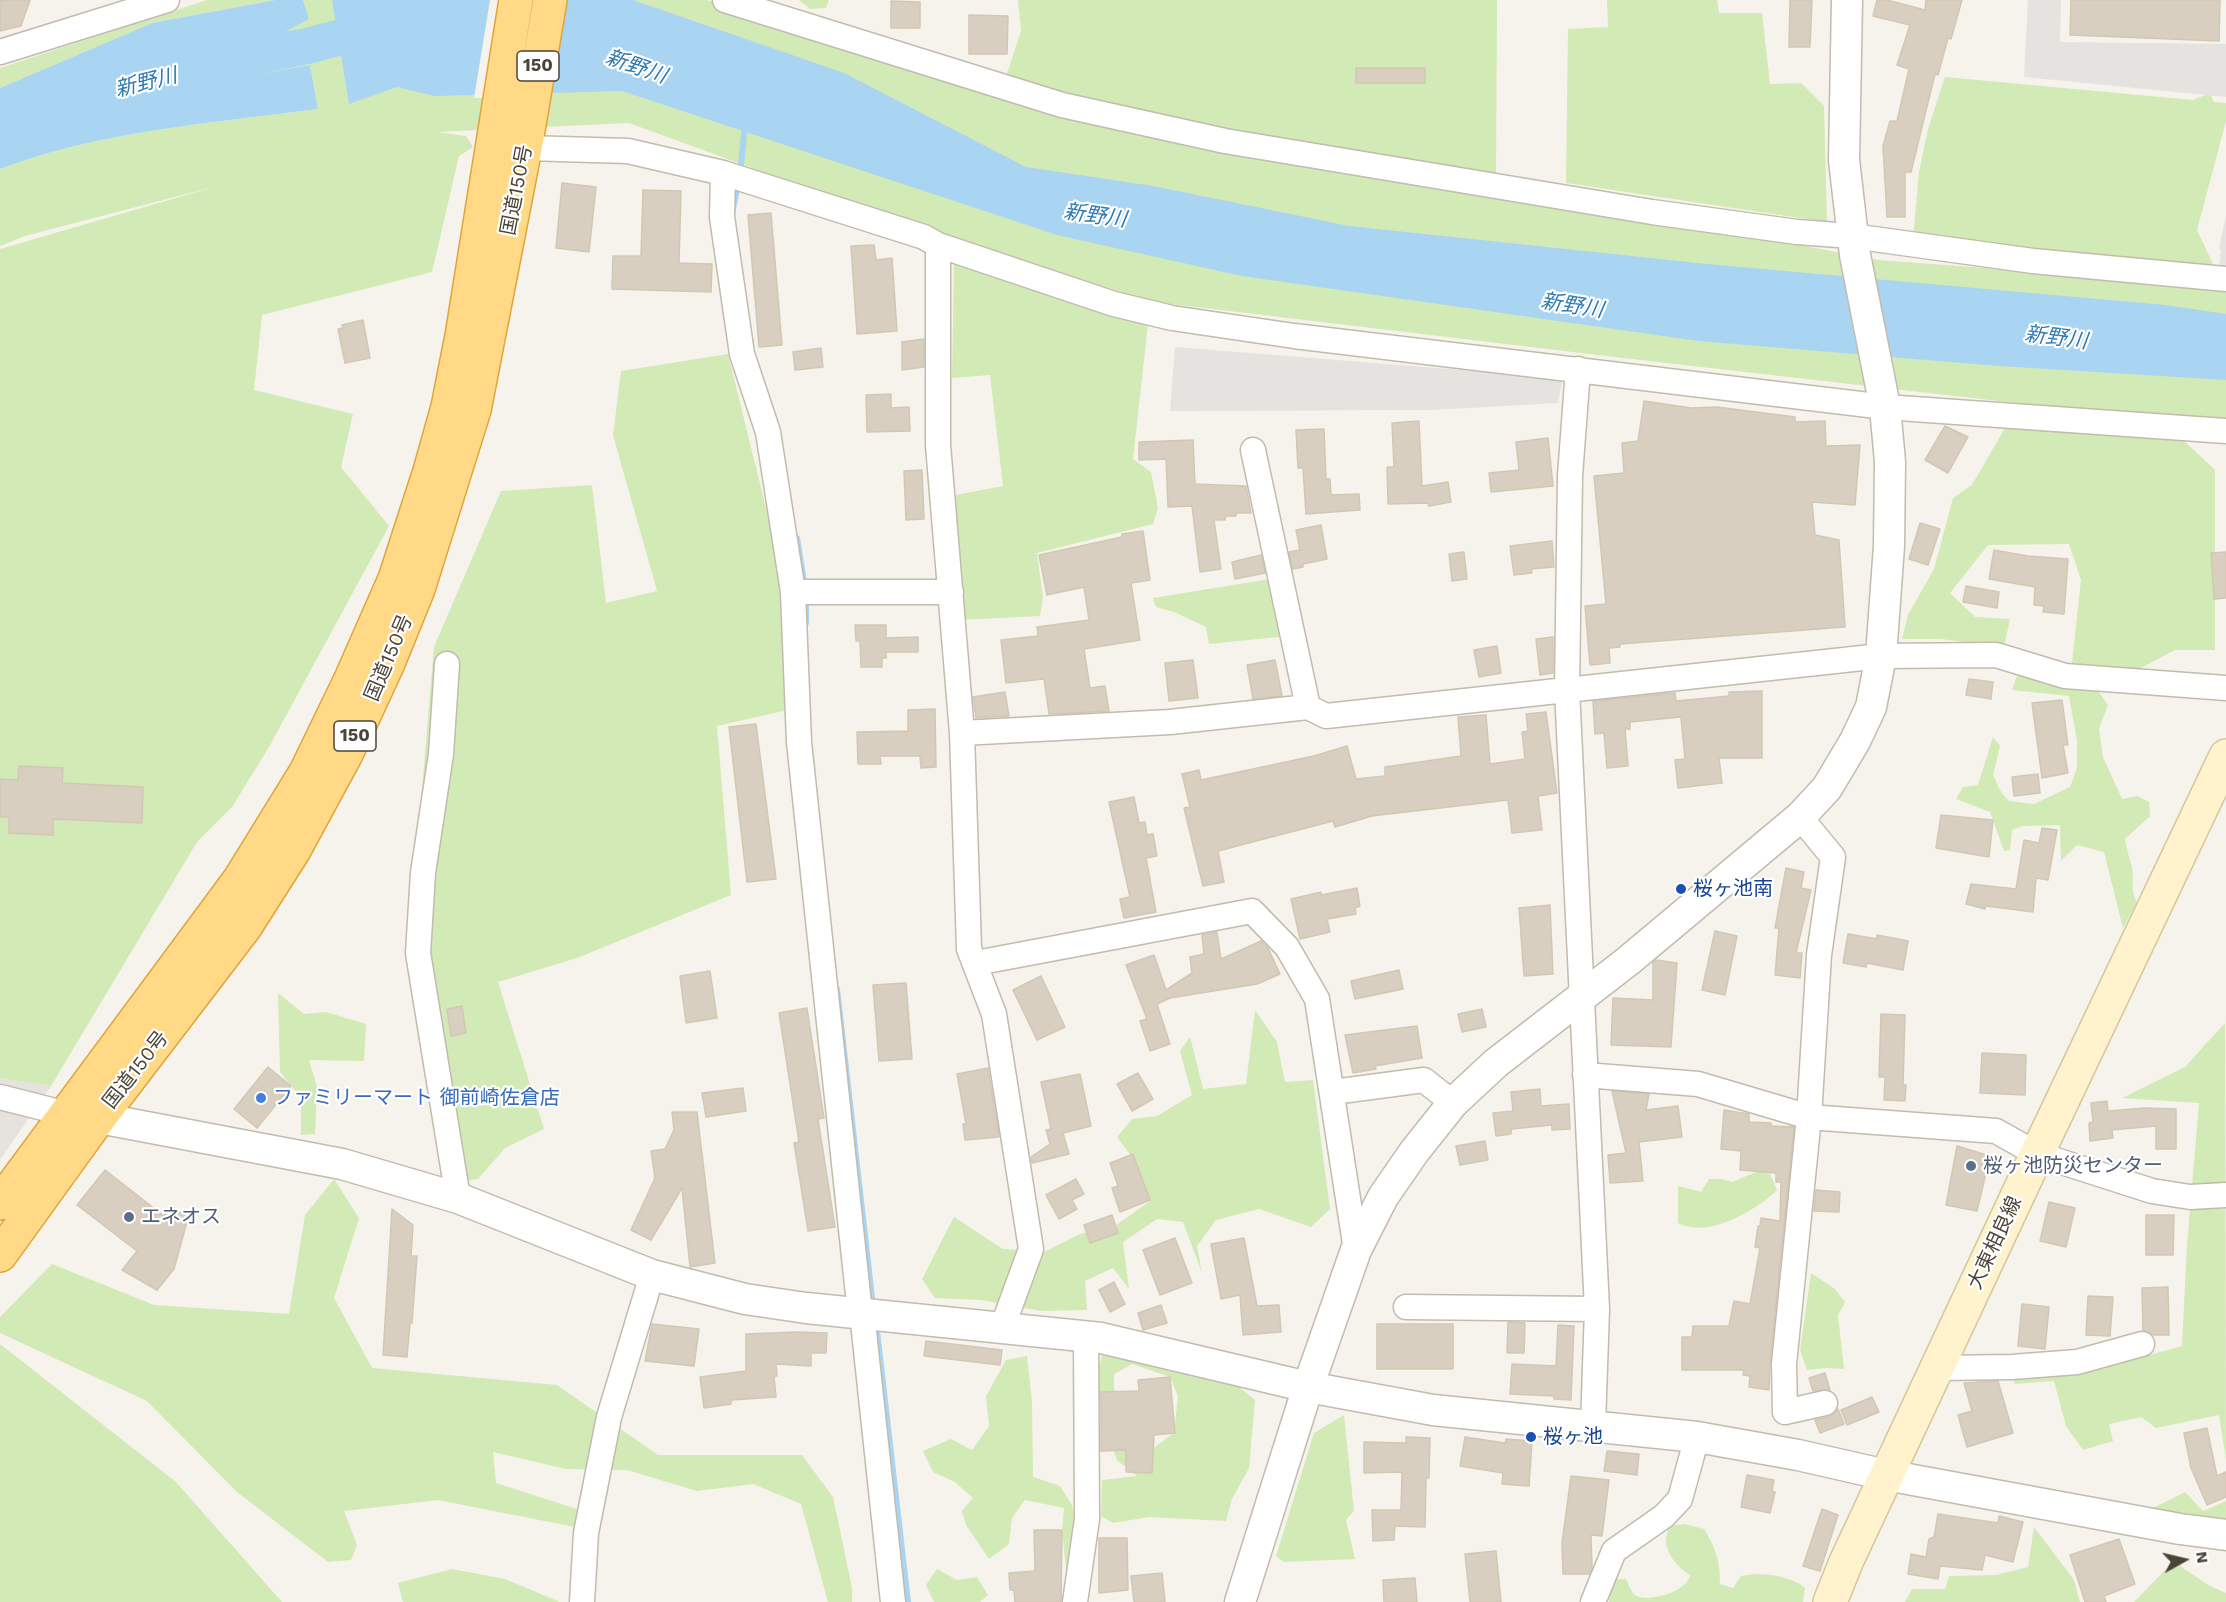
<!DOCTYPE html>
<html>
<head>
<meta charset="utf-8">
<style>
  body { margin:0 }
  #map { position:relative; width:2226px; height:1602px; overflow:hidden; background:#f6f3ec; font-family:"Work Sans",sans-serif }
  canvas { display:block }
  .north { position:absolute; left:2154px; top:1530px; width:60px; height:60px; -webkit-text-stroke:4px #fff; paint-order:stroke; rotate:82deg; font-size:16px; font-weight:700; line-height:24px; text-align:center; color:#4b4439 }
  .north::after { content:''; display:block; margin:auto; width:21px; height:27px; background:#4b4439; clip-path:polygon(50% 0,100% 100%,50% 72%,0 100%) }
</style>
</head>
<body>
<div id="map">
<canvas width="2226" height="1602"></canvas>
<div class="north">N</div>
</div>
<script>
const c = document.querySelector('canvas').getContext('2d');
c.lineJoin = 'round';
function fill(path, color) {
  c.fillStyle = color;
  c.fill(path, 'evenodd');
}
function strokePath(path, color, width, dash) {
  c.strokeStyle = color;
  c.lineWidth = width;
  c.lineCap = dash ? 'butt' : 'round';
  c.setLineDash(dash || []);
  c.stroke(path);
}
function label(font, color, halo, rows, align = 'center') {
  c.font = font + ' "Work Sans","Noto Sans JP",sans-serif';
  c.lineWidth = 4.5;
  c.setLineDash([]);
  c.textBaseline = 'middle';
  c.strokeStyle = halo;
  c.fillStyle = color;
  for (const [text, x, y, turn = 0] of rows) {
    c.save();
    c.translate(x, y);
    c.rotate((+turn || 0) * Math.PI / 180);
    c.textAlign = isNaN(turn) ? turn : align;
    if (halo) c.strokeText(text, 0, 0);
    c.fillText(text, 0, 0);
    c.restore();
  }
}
fill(new Path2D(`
  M0,1078L51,1086L0,1160Z`), '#e6e2dd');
fill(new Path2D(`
  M207,0H275L152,23L0,88V68Z
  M303,0H706L1058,94L1007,74L1021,31L1018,0H1497L1496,176L1398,168L1878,260L2226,286V424L2051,407L1623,358L1154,302L919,229L629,123L437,132L466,136L473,147L459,156L432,272L262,315L254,390L353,414L341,467L389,526L269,747L232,807L197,842L51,1086L0,1078V249L217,186L25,236L0,246V169C100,131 212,123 318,109L310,65L184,87L309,19Z
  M799,0H829L826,8L810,9Z
  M1607,0H1717L1719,13H1762L1770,84L1801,83L1824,106L1827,222L1566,183L1568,29L1608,27Z
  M1945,77L2193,100L2210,93L2214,102L2226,103V121L2197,230L2213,264L2176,268L1913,239L1919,172L1928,129Z
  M954,264L1148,324L1133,459L1151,472L1158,508L1153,524L1037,553L1043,597L1040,616L958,620L951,496L1003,486L990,375L952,378Z
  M728,354L782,573L784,686L788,710L717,726L731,895L577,958L498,982L544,1129L505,1148L478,1179L461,1182L430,1002L419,824L434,647L501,491L592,485L606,603L657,591L613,435L621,371Z
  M2051,425L2183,440L2215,470V650H2175L2118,680L2072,663L2081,580L2069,544L1988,545L1950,593L1975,617L2010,619L2004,647L1941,639H1902L1908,615L1934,569L1953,498L1972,485L2005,428Z
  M1276,578L1288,636L1209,644L1206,627L1174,612L1156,607L1153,598Z
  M2018,673L2096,688L2108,705L2099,729L2103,757L2122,799L2137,796L2149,802L2150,816L2125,839C2127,849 2129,858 2132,868C2135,882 2129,886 2137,902L2123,928L2104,852L2077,845L2061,861L2060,825L2022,826L2012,830L2010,850L2004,851L1990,812L1956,799L1963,787L1978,785L1993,737L2000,746L1993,775L2001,792L2009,801L2034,804L2070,787L2077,768V740L2069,696L2012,690Z
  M278,993L304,1014L326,1012L366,1024L364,1061L309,1060L317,1087L315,1134L301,1135V1098L280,1072Z
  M1255,1010L1277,1042L1285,1082L1313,1080L1330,1209L1311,1227L1259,1209L1216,1220L1197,1246L1202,1273L1183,1222L1157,1219L1123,1242L1129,1289L1113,1268L1085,1281L1087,1310L1041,1311L981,1300L935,1298L922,1279L954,1217L1003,1249L1044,1252L1080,1234L1115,1226L1150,1201L1131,1156L1117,1137L1132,1119L1157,1116L1192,1095L1180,1051L1190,1037L1203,1089L1246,1084Z
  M2225,1023L2226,1459L2219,1415L2156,1428L2141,1417L2109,1424L2113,1441L2083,1450L2066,1426L2054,1381L2015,1384L2011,1373L2058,1366L2073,1376L2182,1346L2187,1245L2199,1103L2122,1098L2185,1067Z
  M1761,1170L1770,1174L1777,1190C1755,1211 1708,1239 1678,1223V1186L1701,1192L1709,1179H1721L1732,1182Z
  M334,1179L359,1218L334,1298L372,1368L557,1385L658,1455H802L833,1497L852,1588V1602H828L801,1504L753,1484L697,1491L627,1470L566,1469L493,1452L496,1483L580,1510L575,1527L438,1500L344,1511L357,1545L351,1560L328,1562L237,1492L147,1401L0,1333V1317L52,1264L154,1305L289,1314L305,1215Z
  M1811,1273L1835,1289L1845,1302L1838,1315L1844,1369L1826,1368L1807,1370L1800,1350Z
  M0,1344L176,1482L282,1602H0Z
  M1102,1354H1128L1234,1383L1255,1400L1249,1468L1232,1499L1226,1521L1149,1517L1113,1523L1101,1516L1102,1480L1137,1476L1117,1460L1113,1449L1148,1452L1174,1433L1178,1396L1170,1377L1132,1364L1114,1374V1398L1100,1402L1097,1379Z
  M1027,1356L1032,1402L1033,1477L1060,1486L1072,1505L1081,1559L1066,1569L1062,1530L1064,1508L1025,1500L1012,1518L1009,1544L989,1559L966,1525L962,1511L973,1498L955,1482L933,1472L923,1451L951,1439L972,1450L989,1426L986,1396L1006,1360Z
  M1344,1415L1354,1511L1346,1520L1355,1559L1284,1562L1276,1556L1314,1433Z
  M2185,1492L2203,1511L2226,1501V1527L2147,1511Z
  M1684,1524L1704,1529C1716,1549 1720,1561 1720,1584L1733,1588L1741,1576C1761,1572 1789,1575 1805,1588L1803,1602H1609L1607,1594L1610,1579H1626C1628,1584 1632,1593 1636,1596C1650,1602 1687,1592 1690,1575C1679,1569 1666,1554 1666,1540C1666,1536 1668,1530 1669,1526Z
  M2034,1527L2074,1580L2080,1602H1905L1912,1589H1945L1949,1576L1996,1575L2028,1567Z
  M2179,1565L2208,1585L2226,1593V1602H2134L2167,1568Z
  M452,1569L505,1579L560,1602H403L398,1583Z
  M937,1569L957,1580L977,1577L988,1595L980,1602H934L926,1585Z`), '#d2eab5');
fill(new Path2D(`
  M2028,0H2061L2060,42L2226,44V97L2024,77Z
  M2226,215V268H2219L2221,250L2219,248Z
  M1175,347L1563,378L1558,403L1434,410L1170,411Z`), '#e5e3e0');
fill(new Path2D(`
  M275,0H303L309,19L187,86L310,65L318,109C212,123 100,131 0,169V88L152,23Z
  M332,0H633L844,73L1026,167L1153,186L1349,226L1707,264L2165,305L2226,314V380L1999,366L1699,341L1242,276L1057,235L622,91L435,96L397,87L349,104Z`), '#a9d4f2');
fill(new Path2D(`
  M490,0H533L517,97L474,98Z`), '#f6f3ec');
strokePath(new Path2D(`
  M740,174L745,124
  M733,209L738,184
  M797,538L805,588
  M806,623V598
  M837,989L873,1306
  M876,1322L908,1602`), '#a9d4f2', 6);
strokePath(new Path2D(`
  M186,72L225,62L307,46L386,25`), '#a9d4f2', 36);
const building = new Path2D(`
  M0,0H30L21,26L0,31Z
  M1790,0H1812L1810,47H1789Z
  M1877,0H1887L1925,10L1926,0H1962L1951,39L1948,38L1938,75L1935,74L1911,172H1905V217H1887L1883,146L1890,121H1897L1909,69L1897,65L1910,25L1873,16Z
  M2071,0H2220L2219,41L2070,35Z
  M891,1L920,2V28H891Z
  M969,15L1008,16L1007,54H969Z
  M1356,68H1425V83H1356Z
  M562,183L596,187L589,252L556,248Z
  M643,190L681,191L679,263L712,264L711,292L612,289L613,256H641Z
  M771,213L782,345L759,347L748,215Z
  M874,245L876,260L892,258L897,331L857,334L851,246Z
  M363,320L370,358L345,363L338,329L343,328L342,325Z
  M924,339V367L902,370V342Z
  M821,348L823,367L795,370L793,352Z
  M891,394V408L909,407L910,431L867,432L866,395Z
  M1644,401L1691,408L1717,407L1795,417V422L1825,421L1826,446L1860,445L1855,505L1812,502L1815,535L1839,540L1845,627L1620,644V647L1609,648L1610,663L1590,665L1585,606L1606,604L1594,476L1624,473L1622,443L1638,441Z
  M1419,421L1422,486L1448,482L1451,502L1429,506L1428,503L1388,504L1387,467H1394L1392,423Z
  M1945,426L1968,437L1948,473L1925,460Z
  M1324,429L1326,479H1330L1331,495L1359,494L1360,510L1306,514L1303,468H1298L1296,430Z
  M1548,438L1553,486L1491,492L1489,473L1519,470L1516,442Z
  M1193,440L1195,484L1246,486L1251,513H1236V516H1226L1225,520H1214L1221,569L1200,572L1192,506L1168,507L1166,459L1139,460V442Z
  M922,470L924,519L906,520L904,471Z
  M1920,523L1940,529L1928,565L1909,559Z
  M1321,525L1327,559L1303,564V567L1293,569L1289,552L1300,550L1296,530Z
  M1143,531L1150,580L1131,583L1140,640L1084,649L1090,688L1105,686L1109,711L1049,714L1044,679L1006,683L1001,640L1038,636L1037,627L1089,620L1084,587L1047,595L1039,555L1122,537V534Z
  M1552,541L1554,567L1531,569L1532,573L1514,575L1510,546Z
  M1994,550L2028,556L2068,559L2064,614L2043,612L2044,606L2034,605L2035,587L1989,579Z
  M1464,552L1467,579L1452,581L1449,554Z
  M2226,552V598L2214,599L2211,553Z
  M1261,555L1265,573L1235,579L1232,562Z
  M1966,586L1999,592L1997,608L1963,602Z
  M855,625H886V638L918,637V652H886V658H882V667H861L860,641H856Z
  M1553,637V673L1540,675L1536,639Z
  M1497,646L1501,673L1479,677L1474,650Z
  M1193,660L1198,698L1169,701L1165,663Z
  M1275,660L1282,696L1253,699L1247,665Z
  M1969,679L1993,682L1991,699L1966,695Z
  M1762,691V758H1719L1722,783L1678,788L1675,760L1685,759L1681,717L1630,722V729H1625L1628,766L1607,768L1604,733L1595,734L1593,701L1675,693L1676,701L1729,696V692Z
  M1005,692L1009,716L976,718L973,697Z
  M2062,700L2068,745H2063L2068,773L2042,778L2032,703Z
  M935,709L936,767L921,768L920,756H880L881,764H858L857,732L908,731V710Z
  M1546,712L1557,793L1538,796L1542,830L1512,833L1508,800L1372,816L1335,827L1333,821L1218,851L1224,882L1203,886L1184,808L1190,807L1182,774L1199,770L1201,780L1314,756L1347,746L1356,779L1385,776V767L1461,756L1458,717L1486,715L1490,764L1525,759L1522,732L1528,731L1526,714Z
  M756,724L776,879L747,882L729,727Z
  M19,766L63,768L62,783L143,787L142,823L53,819V835L9,833V817H0V779L18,780Z
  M2038,774L2040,793L2014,796L2012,777Z
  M1134,797L1139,823L1145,822L1147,835L1153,834L1157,856L1146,858L1156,912L1124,918L1120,899L1130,897L1109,802Z
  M1941,815L1993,820L1989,857L1936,848Z
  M2042,828L2057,830L2048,880L2036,878L2033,912L1986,906L1985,909L1966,904L1971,884L2016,889L2024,840L2039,843Z
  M1786,868L1804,872L1801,888L1811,890L1796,953H1802L1800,978L1775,975L1779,928H1775Z
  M1357,888L1360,906L1355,908L1356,914L1327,919L1330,932L1300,939L1291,899L1321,892V895Z
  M1550,905L1553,974L1524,976L1519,908Z
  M1715,931L1737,936L1725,995L1702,990Z
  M1217,932L1221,959L1261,941L1268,948L1280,974L1257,984L1170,998L1157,1004L1170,1044L1150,1051L1140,1021L1147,1019L1126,965L1154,955L1166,990L1192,973L1190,957L1204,954L1202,935Z
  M1848,934L1877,939V935L1908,941L1903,970L1867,963L1866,967L1843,963Z
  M1656,960L1677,963L1671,1047L1611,1045L1613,998L1653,1000V962Z
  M1399,970L1403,989L1355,999L1351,981Z
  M710,971L717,1018L686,1023L680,976Z
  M1041,976L1065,1027L1037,1040L1013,990Z
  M906,983L912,1059L879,1061L873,985Z
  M462,1006L466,1033L451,1036L447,1009Z
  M807,1008L824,1118L818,1119L835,1227L808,1231L794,1143L799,1142L779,1013Z
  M1482,1009L1486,1027L1462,1032L1458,1014Z
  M1881,1014L1905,1015L1903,1085H1906L1905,1101L1884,1100L1885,1077H1879Z
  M1417,1026L1422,1058L1375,1066L1376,1069L1353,1073L1345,1035Z
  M1982,1053L2026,1055L2025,1095L1980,1093Z
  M268,1067L291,1086L257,1128L234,1109Z
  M988,1068L999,1137L965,1140L963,1124H966L957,1074Z
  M1138,1073L1153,1099L1132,1111L1117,1084Z
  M1080,1074L1091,1126L1063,1133L1069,1154L1032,1163L1031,1157L1050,1144L1046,1130L1051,1129L1041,1082Z
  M743,1088L746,1111L706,1117L702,1093Z
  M1540,1089L1541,1106L1569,1104L1570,1129L1552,1130V1125L1511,1129V1134L1496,1136L1493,1113L1513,1111L1511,1092Z
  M1612,1091L1649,1094L1646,1110L1678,1106L1682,1137L1639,1142L1643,1181L1610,1183L1608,1155L1626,1153Z
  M2107,1101L2108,1111L2144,1108L2176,1109V1149H2156V1126L2112,1130L2113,1138L2090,1141L2089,1123L2093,1122L2091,1103Z
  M1724,1110L1749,1114V1122L1771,1123V1126L1794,1127L1770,1363L1769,1390L1749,1387L1750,1376L1743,1375L1744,1370H1682V1337H1692L1693,1326H1729L1734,1301L1750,1304L1760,1248L1755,1247L1758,1226H1760L1761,1218L1780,1221L1781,1182H1776V1173L1740,1170L1741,1151L1721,1149Z
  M672,1112H697L715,1263L690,1267L682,1188L651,1240L631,1230L655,1178L651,1151L665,1149L674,1130Z
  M1485,1141L1488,1160L1460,1165L1456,1146Z
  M1957,1146L1990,1156L1977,1211L1946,1205Z
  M1133,1154L1150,1200L1120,1212L1112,1188L1118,1186L1110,1163Z
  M105,1170L164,1216L172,1206L188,1218L174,1269L157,1290L122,1270L137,1251L77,1205Z
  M1076,1179L1084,1194L1072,1200L1077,1209L1059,1219L1046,1195Z
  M1816,1190L1840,1192L1839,1212L1814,1211Z
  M2049,1202L2075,1208L2066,1247L2040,1241Z
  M392,1209L413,1225L411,1256H417L412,1323H410L407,1357L383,1355Z
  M1112,1215L1118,1233L1090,1243L1084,1225Z
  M2146,1215H2174L2173,1255H2146Z
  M1175,1238L1192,1283L1160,1295L1143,1250Z
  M1244,1238L1257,1306L1279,1305L1281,1332L1243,1335L1240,1295L1221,1299L1211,1244Z
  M1114,1282L1125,1304L1110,1312L1099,1290Z
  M2168,1287L2169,1335H2153L2143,1330L2142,1288Z
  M2088,1296L2113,1297L2110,1336L2086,1335Z
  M2022,1304L2049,1307L2045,1349L2018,1346Z
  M1161,1305L1167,1323L1143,1330L1138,1313Z
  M1508,1322L1525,1323L1524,1353H1507Z
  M652,1324L699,1329L694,1366L645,1361Z
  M1377,1324H1453V1369H1377Z
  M1558,1325L1574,1326L1571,1400L1554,1399V1396L1510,1394L1512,1364L1556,1366Z
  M796,1332L827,1333L826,1353H811V1366L776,1364L777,1376H774L776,1397L731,1400V1404L704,1408L700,1377L746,1371V1334Z
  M926,1341L1002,1350L1000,1365L924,1356Z
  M1825,1373L1830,1390L1813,1391L1809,1378Z
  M1170,1377L1175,1433L1154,1435L1152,1473L1126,1472V1450L1101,1451V1392L1139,1391L1138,1380Z
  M1998,1381L2013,1433L1967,1447L1958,1415L1972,1411L1964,1383Z
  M1872,1397L1879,1412L1847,1425L1841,1410Z
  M1838,1409L1844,1424L1820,1433L1815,1420L1829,1417Z
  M2207,1428L2217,1476L2226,1472V1497L2207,1505L2191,1468L2184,1433Z
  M1406,1437L1430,1438L1429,1478H1426L1425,1527L1395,1526L1394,1540L1373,1541L1372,1510H1401L1402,1472L1364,1473V1442L1406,1443Z
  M1465,1437L1505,1443L1506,1439L1532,1441L1529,1486L1502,1484L1503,1473L1460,1466Z
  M1607,1451L1639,1454L1637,1475L1604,1471Z
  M1747,1475L1774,1480L1772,1491L1775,1492L1770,1513L1741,1507Z
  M1571,1476L1609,1480L1602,1536L1591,1535L1592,1568L1589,1574H1563L1562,1543Z
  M1822,1509L1838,1515L1820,1571L1803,1566Z
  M1938,1514L1998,1523L1999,1516L2023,1522L2013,1562L1985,1555L1982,1570L1940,1566L1938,1579L1908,1574L1911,1554L1926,1557L1929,1539L1934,1537Z
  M1034,1530H1062L1061,1602H1015L1014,1590H1010L1009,1573L1035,1571Z
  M1099,1538H1127L1128,1590L1099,1593Z
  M2119,1539L2135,1584L2104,1596L2106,1602H2085L2070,1555Z
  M1496,1551L1501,1602H1470L1465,1554Z
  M1162,1573L1165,1602H1134L1131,1576Z
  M1415,1578L1417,1602H1384L1383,1580Z`);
fill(building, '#d8cfc1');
strokePath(building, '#d3c7b4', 1.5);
const minor = new Path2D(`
  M725,0L1062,105L1225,141L1652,212L1797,232L1852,236L2033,261L2226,279
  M0,52L167,0
  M525,148L628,151L723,173L924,237L938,245L1114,304L1172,318L1294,336L1885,407L2226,431
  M723,173L722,217L742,354L768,432L793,592
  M938,245V445L962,733L1170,722L1308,707L1326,716L1881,656L1996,655L2065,676L2226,688
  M1578,369L1570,476L1567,690L1597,1309L1593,1425
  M1253,450L1308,707
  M447,664L441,754L423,873L418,953L458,1198
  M962,733L969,949L994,1014L1031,1249L1002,1328
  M1800,817L1833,857L1819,955L1809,1117L1784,1364L1785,1412L1825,1403
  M976,963L1252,911L1287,947L1317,999L1356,1250
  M1585,1075L1698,1084L1809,1117L1996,1131L2037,1154L2152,1191L2190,1197L2226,1195
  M1333,1092L1424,1080L1453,1103
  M0,1097L67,1114
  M1406,1307L1597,1309
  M860,1313L799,742L793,592H951
  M862,1313L893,1602
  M1937,1368L2012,1367L2077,1362L2142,1344
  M582,1602L586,1533L609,1417L652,1275
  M1075,1602L1087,1519L1086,1336
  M1593,1602L1614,1551L1664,1516L1680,1499L1697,1437`);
const tertiary = new Path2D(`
  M76,1115L99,1118L342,1164L458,1198L652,1275L745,1299L806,1308L1101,1338L1308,1387L1433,1410L1697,1437L1798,1455L1886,1475L2180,1529L2226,1535
  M1240,1602L1308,1387L1356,1250L1383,1197L1414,1152L1453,1103L1496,1063L1628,961L1800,817L1827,788L1855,741L1871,707L1881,656L1889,546L1890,462L1885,407L1855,255L1844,160L1847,0`);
const secondary = new Path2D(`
  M1830,1602L1846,1562L2037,1154L2226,756`);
const trunk = new Path2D(`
  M0,1203L240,879L306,772L351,679L395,579L430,471L448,407L462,336L516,0
  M0,1255L99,1118L245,927L294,850L346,754L388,663L418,589L474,410L525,148L550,0`);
strokePath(minor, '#c2bbae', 27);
strokePath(tertiary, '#c2bbae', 33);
strokePath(secondary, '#d6c79b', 36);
strokePath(trunk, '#e0a43c', 36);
strokePath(minor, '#fff', 24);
strokePath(tertiary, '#fff', 30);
strokePath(secondary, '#fff3cd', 33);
strokePath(trunk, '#ffd985', 33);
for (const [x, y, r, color] of [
  [1681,889,6,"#1a4fb4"],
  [261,1098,6,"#3f7fe0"],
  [1971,1166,6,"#5c6f8a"],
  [129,1217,6,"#5c6f8a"],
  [1531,1437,6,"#1a4fb4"]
]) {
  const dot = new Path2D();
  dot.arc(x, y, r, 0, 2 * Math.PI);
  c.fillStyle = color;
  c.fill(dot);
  strokePath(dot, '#fff', 2);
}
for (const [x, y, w] of [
  [538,66,42],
  [355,736,42]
]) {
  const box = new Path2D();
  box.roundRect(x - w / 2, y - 15, w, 30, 4.5);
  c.fillStyle = '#fff';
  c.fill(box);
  strokePath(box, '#4b4439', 1.5);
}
label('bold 18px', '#4b4439', null, [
  ["150",538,66],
  ["150",355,736]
]);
label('20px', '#4b4439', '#fff', [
  ["国道150号",517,190,-79],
  ["国道150号",389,658,-67],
  ["国道150号",136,1070,-52],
  ["大東相良線",1995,1243,-65]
]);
label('20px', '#164399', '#fff', [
  ["桜ヶ池南",1693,889],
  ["桜ヶ池",1543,1437]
], 'left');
label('20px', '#366cbe', '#fff', [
  ["ファミリーマート 御前崎佐倉店",273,1098]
], 'left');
label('20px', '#4e5e75', '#fff', [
  ["桜ヶ池防災センター",1983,1166],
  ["エネオス",141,1217]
], 'left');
label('italic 21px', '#2e7ab2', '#fff', [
  ["新野川",636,67,19],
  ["新野川",146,83,-14],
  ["新野川",1095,216,8],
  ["新野川",1572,306,9],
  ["新野川",2056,338,7]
]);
</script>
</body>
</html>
